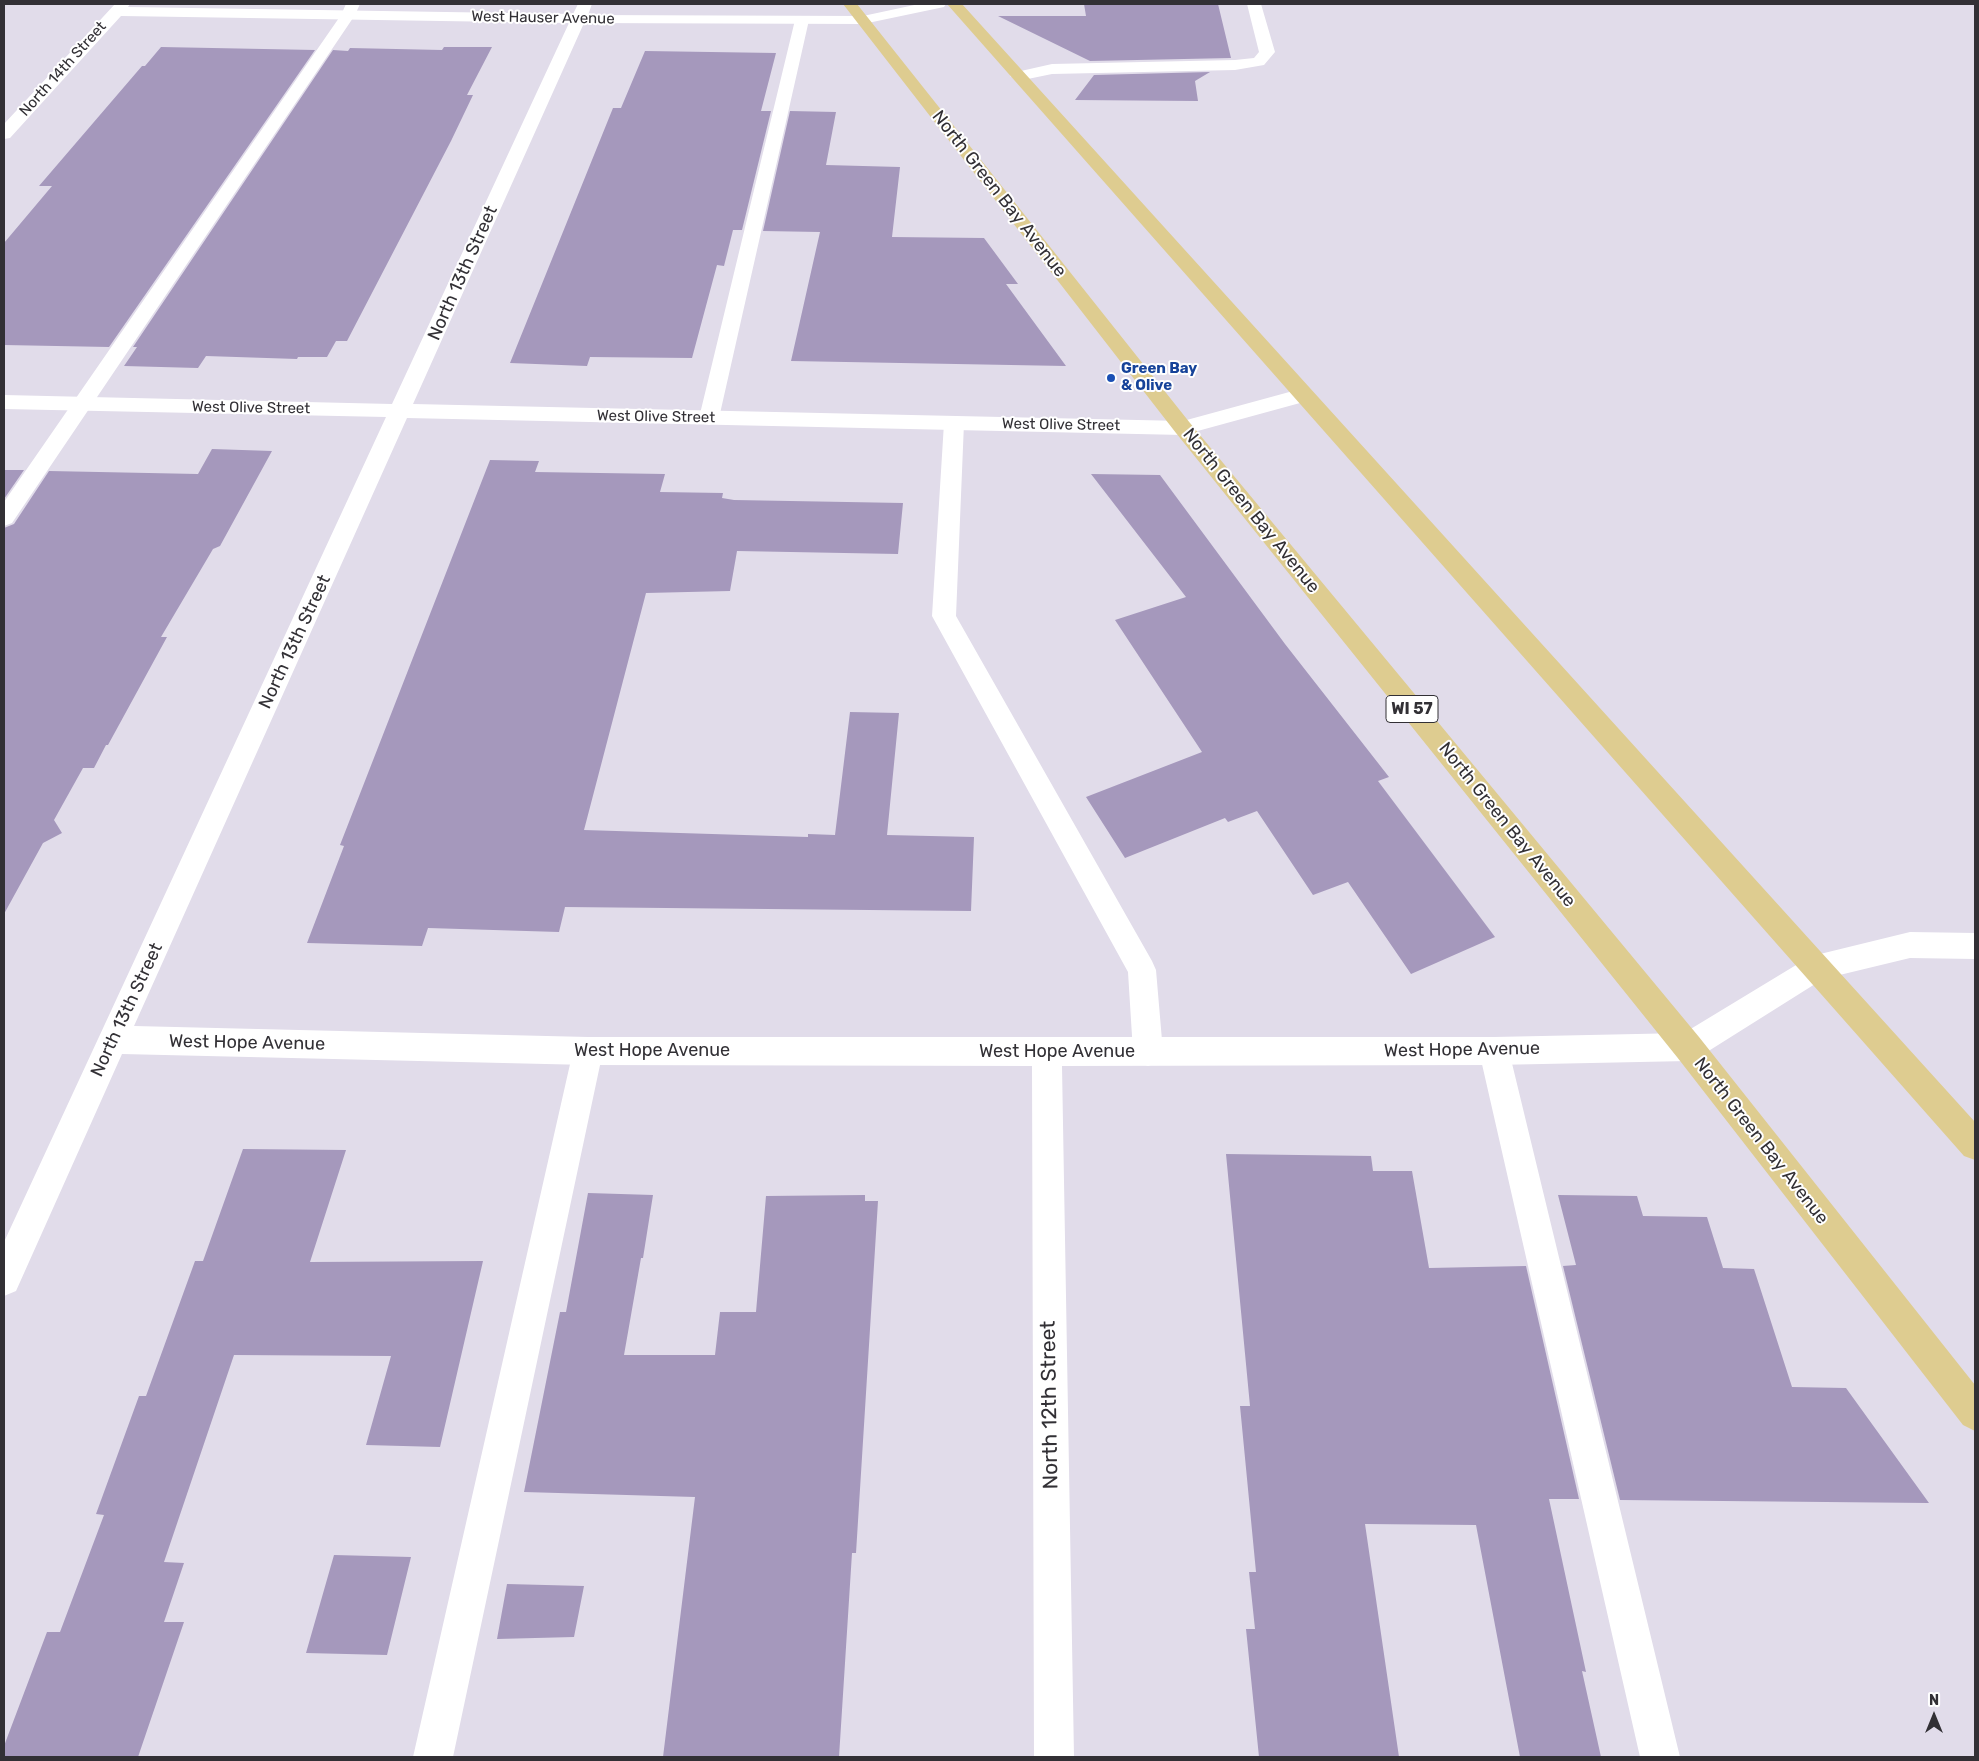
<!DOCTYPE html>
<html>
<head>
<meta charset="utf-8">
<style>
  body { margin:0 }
  #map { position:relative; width:1979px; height:1761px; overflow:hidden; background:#e1dcea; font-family:Rubik,sans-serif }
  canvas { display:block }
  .frame { position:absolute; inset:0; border:5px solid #323035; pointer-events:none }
  .north { position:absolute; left:1909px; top:1691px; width:50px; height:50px; -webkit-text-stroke:4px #fff; paint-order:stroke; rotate:0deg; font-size:14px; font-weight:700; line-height:20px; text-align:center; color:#323035 }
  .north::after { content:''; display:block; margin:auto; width:18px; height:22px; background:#323035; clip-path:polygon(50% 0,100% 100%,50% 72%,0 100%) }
</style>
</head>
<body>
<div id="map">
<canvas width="1979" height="1761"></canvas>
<div class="frame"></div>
<div class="north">N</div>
</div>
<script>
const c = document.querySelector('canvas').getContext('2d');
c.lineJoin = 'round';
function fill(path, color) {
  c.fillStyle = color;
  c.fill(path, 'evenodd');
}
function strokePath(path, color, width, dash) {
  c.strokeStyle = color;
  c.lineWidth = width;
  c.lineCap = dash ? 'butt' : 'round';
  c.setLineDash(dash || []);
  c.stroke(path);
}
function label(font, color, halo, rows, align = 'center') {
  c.font = font + ' Rubik,sans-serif';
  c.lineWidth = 4;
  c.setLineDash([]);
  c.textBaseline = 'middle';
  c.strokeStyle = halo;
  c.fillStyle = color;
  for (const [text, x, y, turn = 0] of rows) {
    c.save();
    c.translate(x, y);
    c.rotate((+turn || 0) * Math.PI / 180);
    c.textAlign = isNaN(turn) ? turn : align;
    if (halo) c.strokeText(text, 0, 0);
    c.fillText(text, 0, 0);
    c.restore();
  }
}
fill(new Path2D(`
  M1084,4H1218L1231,58L1090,61L998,16H1086Z
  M161,47L315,50L109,347L4,345V243L52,186H39L142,66H145Z
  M444,47H492L467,95H473L451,141L347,341H336L327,357H298L297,359L206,356L198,368L124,366L137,347H133L333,50L348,51L350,48L442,50Z
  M645,51L776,53L761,111H771L742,230H733L724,266L717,265L692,358L590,357L587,366L510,363L613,108H621Z
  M1210,72L1195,81L1198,101L1075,100L1094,75Z
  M790,111L836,112L826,165L900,167L892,237L984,238L1018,284H1006L1066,366L791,361L820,232L763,231Z
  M212,449L272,451L220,546L213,549L161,637H167L108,745H106L94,768H83L54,820L62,833L43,843L4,914V528L14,524L49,471L198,474Z
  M490,460L539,461L535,472L665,474L660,492L723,493L722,498L734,500L903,503L898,554L737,551L730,591L646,593L584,830L808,837V834L835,835L850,712L899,713L887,835L974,837L971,911L565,907L559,932L428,928L422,946L307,943L344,846L340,845Z
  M4,470H24L4,499Z
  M1091,474L1160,475L1285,644L1389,777L1378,781L1495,937L1411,974L1348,882L1313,895L1257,811L1228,822L1225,818L1125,858L1086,797L1202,752L1115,620L1186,597Z
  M243,1149L346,1150L310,1262L483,1261L440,1447L366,1445L391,1356L234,1355L164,1562L184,1563L164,1622H184L138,1757H4V1746L47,1632H60L104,1515L96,1514L139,1396H146L195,1261H203Z
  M1226,1154L1371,1156L1373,1171H1412L1429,1268L1526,1266L1579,1499H1549L1586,1672L1582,1671L1601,1757H1520L1476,1525L1365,1524L1399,1757H1259L1246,1629H1255L1249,1572H1256L1240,1406H1250Z
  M588,1193L653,1195L643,1258H641L624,1355H715L720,1312H756L766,1196L865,1195V1201H878L856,1553H852L839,1757H663L695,1497L524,1492L560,1312H566Z
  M1558,1195L1637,1196L1643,1216L1707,1217L1723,1268L1754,1269L1792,1387L1846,1388L1929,1503L1620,1500L1563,1266L1576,1265Z
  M334,1555L411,1557L387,1655L306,1653Z
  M507,1584L584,1586L574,1637L497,1639Z`), '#a598bc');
fill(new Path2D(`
  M346,4H360L355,15L12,523L4,526V502L341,15Z
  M1247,4H1261L1275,52L1264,65L1235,70L1052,74L1018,81L1010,76L1012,73L1052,64L1235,60L1254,58L1259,52Z
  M802,16L809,20L719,418L716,423L709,425L702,423L699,418L795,20Z
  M954,416L961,418L964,423L956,616L1152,961L1156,970L1163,1052L1159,1062L1148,1066L1137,1062L1133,1052L1128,972L932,616L944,423L947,418Z
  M588,1037L599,1041L603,1051L453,1757H413L573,1051L577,1041Z
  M1494,1037L1505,1041L1509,1051L1680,1757H1640L1479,1051L1483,1041Z`), '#fff');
fill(new Path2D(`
  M115,4H130L128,7L573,14L578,4H592L588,15L863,16L919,4H946L944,7L863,24L584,23L413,404L1183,421L1304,388L1311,390L1314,395L1311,400L1183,435L407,418L134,1026L588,1037H1494L1684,1033L1806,959L1816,955L1910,932L1975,933V959L1910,958L1823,979L1699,1057L1688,1061L1494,1065L1062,1066L1074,1757H1034L1032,1066L588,1065L122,1054L16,1291L4,1296V1242L386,417L4,409V395L392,404L569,23L121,16L10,138L4,139V124Z`), '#fff');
fill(new Path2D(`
  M843,4H857L1190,423L1699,1037L1975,1385V1431L1963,1425L1677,1057L1176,433Z
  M947,4H962L1975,1122V1160L1964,1156Z`), '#decc90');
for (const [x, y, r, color] of [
  [1111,378,5,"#1a4fb4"]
]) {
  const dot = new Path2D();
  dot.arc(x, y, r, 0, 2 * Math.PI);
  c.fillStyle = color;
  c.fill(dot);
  strokePath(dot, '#fff', 2);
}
label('15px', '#323035', '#fff', [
  ["West Hauser Avenue",543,18,1],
  ["North 14th Street",63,69,-48],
  ["West Olive Street",251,408,1],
  ["West Olive Street",656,417,1],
  ["West Olive Street",1061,425,1]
]);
label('bold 15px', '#164399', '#fff', [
  ["Green Bay",1121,369],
  ["& Olive",1121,386]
], 'left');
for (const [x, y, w] of [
  [1412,709,52]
]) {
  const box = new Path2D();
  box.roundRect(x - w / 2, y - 13.5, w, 27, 4);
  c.fillStyle = '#fff';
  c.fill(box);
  strokePath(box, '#323035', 1);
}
label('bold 16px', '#323035', null, [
  ["WI 57",1412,709]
]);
label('18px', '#323035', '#fff', [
  ["North Green Bay Avenue",999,194,52],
  ["North 13th Street",463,273,-66],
  ["North Green Bay Avenue",1251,511,51],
  ["North 13th Street",295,642,-65],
  ["North Green Bay Avenue",1507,825,51],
  ["North 13th Street",127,1010,-65],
  ["West Hope Avenue",247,1043,1],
  ["West Hope Avenue",1462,1050,-1],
  ["West Hope Avenue",652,1051],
  ["West Hope Avenue",1057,1052],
  ["North Green Bay Avenue",1761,1141,52]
]);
label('21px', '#323035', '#fff', [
  ["North 12th Street",1050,1405,-91]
]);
</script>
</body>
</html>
